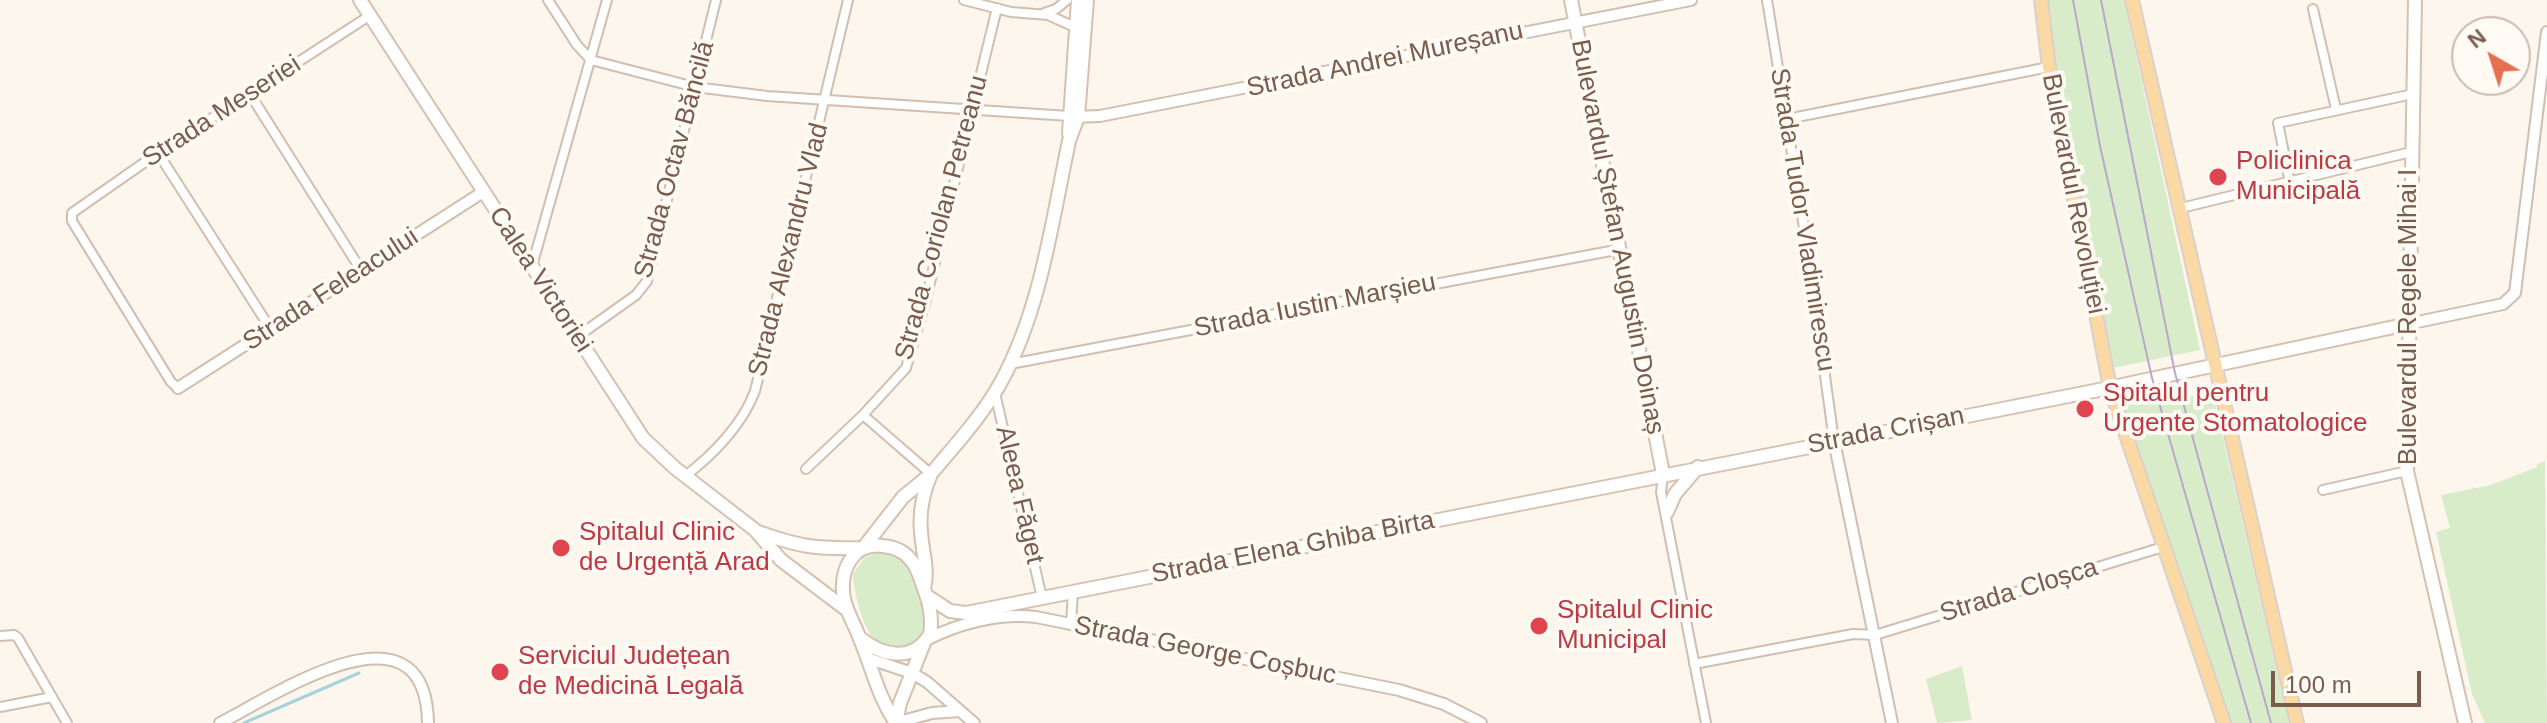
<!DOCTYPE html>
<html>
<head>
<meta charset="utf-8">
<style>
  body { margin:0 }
  #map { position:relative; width:2547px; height:723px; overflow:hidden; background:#fdf6ec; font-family:Helvetica,sans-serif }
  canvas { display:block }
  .north { position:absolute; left:2451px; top:16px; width:80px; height:80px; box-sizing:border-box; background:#fffaf3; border:2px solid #cabbb1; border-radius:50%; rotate:321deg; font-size:22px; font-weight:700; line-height:32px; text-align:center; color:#7a5c4d }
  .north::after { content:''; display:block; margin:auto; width:28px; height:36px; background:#e76f51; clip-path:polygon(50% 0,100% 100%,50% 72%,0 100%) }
  .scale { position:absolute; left:2271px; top:671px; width:150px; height:36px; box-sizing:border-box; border:4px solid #7a5c4d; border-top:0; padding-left:10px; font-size:24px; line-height:28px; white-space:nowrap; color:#7a5c4d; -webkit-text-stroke:6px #fffaf3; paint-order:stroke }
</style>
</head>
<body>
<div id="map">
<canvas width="2547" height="723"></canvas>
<div class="north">N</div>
<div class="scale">100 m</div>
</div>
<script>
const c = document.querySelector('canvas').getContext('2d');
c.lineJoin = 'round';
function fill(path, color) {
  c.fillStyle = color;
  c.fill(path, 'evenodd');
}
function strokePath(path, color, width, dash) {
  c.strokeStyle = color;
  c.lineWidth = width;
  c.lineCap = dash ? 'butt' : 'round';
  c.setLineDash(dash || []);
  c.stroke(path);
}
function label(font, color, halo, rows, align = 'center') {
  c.font = font + ' Helvetica,sans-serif';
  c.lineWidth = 8;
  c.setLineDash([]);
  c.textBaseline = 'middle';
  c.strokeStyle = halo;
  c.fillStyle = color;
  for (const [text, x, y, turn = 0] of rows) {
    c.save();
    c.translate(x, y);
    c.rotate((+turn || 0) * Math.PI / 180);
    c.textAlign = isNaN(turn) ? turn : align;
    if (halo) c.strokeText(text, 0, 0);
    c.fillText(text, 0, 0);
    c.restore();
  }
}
fill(new Path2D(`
  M2047,0H2124L2200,350L2113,368L2055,73Z
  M2211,386L2289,723H2231L2123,402L2189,390L2191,396L2202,394L2201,388Z
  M2545,461L2547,723H2485L2472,694L2436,532L2450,528L2441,495L2491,485L2537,467V464Z
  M876,553H888L901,558C909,568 913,580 917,592C925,613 932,641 902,647C894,648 885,648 878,643C864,634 853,590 853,574L864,558Z
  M1962,666L1972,720L1937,723L1926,679Z`), '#d8ecc9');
strokePath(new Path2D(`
  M244,723L359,673`), '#a5d3da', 3);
const minor = new Path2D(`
  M548,0L577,45L591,60L695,87L767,96L1069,116
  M964,0L1011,12L1048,15L1077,28
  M1767,0L1808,252L1834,441
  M2313,9L2336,109
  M1044,13L1056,9L1067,0
  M250,94L361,270
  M1787,119L2049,67
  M158,153L270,328
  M2290,183L2278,123L2413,94
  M2181,208L2411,152
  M532,266L607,0
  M577,337L636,295L647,281L716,0
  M1010,364L1621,249
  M178,388L171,382L72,221V213L158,153L369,16
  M995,393L1042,598
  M863,415L931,474
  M806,469L863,415L906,368L925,303L997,8
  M1663,475L1661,492L1706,723
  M685,476C712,456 743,424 755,391L848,0
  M2323,490L2407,471
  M1071,624L1073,592
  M0,636L14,635L18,638L67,723
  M1694,664L1853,634L1875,635L2163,547
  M0,707L52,697`);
const tertiary = new Path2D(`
  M1073,117L1100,116L1691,0
  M2408,324L2503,304L2515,293L2547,32
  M178,388L483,192
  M1834,441L1892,723
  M926,640C959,623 999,613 1036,617L1399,690L1444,704L1481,723
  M867,658L912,673L927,682L974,723
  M220,723C275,695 426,593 428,723
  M895,723L932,713L960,711`);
const secondary = new Path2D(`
  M360,0L643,438L675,468L755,530L781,560L847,610
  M1571,0L1663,474
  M2415,0L2407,471L2465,723
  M1069,134L1078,0
  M1667,512L1675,494L1698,467
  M758,532C801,547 815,549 861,548
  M864,547L903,497L931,474
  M924,589C929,568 922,552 921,531C919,511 923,493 931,474C955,445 983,415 1001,382C1041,309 1052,221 1069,141L1078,117L1087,0
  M927,596L950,611L966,613L2099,390L2408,324
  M860,638C882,656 913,663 930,634C933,618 929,601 923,586C920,577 917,566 910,559C903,550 894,547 883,546C852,542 839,571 844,599C847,613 855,625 860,639C872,667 878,697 896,723
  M896,723L900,703L924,643`);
const primary = new Path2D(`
  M2041,0L2049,67L2110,388L2224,723
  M2132,0L2297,723`);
strokePath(minor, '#d1beb0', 12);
strokePath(tertiary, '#d1beb0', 14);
strokePath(secondary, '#d6c0b0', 16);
strokePath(primary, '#dad1cd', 16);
strokePath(minor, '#fff', 8);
strokePath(tertiary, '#fff', 10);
strokePath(secondary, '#fff', 12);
strokePath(primary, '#fbd9a5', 12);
strokePath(new Path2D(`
  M2073,0L2100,146L2152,378L2251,723
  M2101,0L2175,373L2271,723`), '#b9a8c9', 2);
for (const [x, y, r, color] of [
  [2218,177,10,"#e0444e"],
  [2085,409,10,"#e0444e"],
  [561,548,10,"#e0444e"],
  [1539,626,10,"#e0444e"],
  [500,672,10,"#e0444e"]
]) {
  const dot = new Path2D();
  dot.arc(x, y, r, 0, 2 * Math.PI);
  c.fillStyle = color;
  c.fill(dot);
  strokePath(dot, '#fffaf3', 3);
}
label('26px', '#7a5c4d', '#fffaf3', [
  ["Strada Andrei Mureșanu",1385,60,-12],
  ["Strada Meseriei",222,112,-33],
  ["Strada Octav Băncilă",675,160,-75],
  ["Bulevardul Revoluției",2073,194,79],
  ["Strada Coriolan Petreanu",942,218,-75],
  ["Strada Tudor Vladimirescu",1802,220,81],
  ["Bulevardul Ștefan Augustin Doinaș",1617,237,79],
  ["Strada Alexandru Vlad",789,250,-76],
  ["Calea Victoriei",540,280,57],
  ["Strada Feleacului",331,290,-33],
  ["Strada Iustin Marșieu",1315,306,-11],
  ["Bulevardul Regele Mihai I",2409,317,-90],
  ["Strada Crișan",1886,431,-11],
  ["Aleea Făget",1019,495,77],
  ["Strada Elena Ghiba Birta",1293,548,-11],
  ["Strada Cloșca",2019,591,-17],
  ["Strada George Coșbuc",1205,651,11]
]);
label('26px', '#be3a42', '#fffaf3', [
  ["Policlinica",2236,162],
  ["Municipală",2236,192],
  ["Spitalul pentru",2103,394],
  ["Urgente Stomatologice",2103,424],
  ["Spitalul Clinic",579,533],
  ["de Urgență Arad",579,563],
  ["Spitalul Clinic",1557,611],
  ["Municipal",1557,641],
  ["Serviciul Județean",518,657],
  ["de Medicină Legală",518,687]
], 'left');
</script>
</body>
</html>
